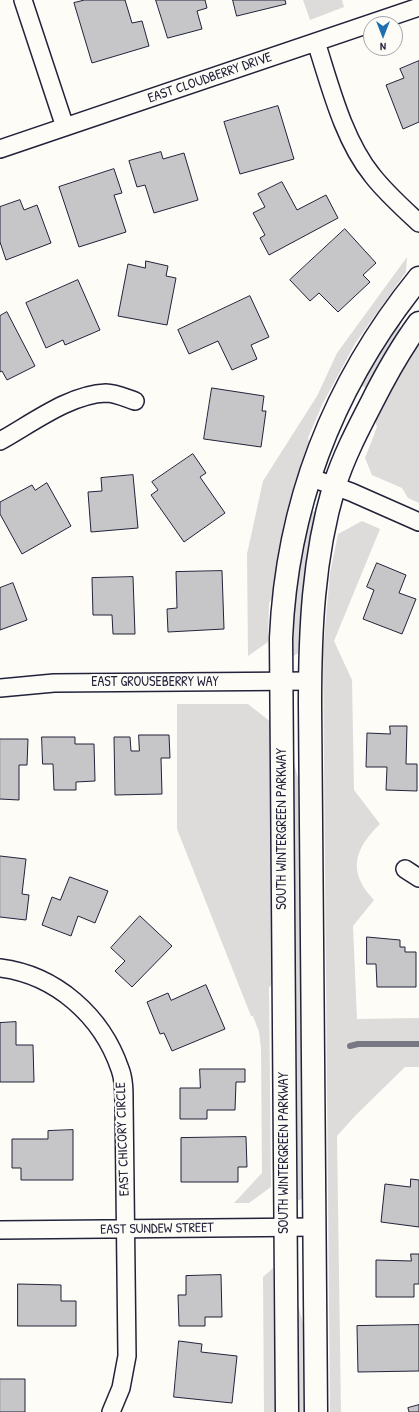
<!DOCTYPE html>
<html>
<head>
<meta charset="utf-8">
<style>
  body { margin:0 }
  #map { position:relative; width:419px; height:1412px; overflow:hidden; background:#fdfcf7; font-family:"Patrick Hand",sans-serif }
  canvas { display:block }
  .north { position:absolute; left:363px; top:16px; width:40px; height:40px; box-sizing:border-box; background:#fdfcf7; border:1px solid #a5a5ac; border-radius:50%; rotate:180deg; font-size:11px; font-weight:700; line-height:16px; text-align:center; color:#22223b }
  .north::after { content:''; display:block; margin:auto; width:14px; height:18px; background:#1f6fb2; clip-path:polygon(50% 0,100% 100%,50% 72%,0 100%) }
</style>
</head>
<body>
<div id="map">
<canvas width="419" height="1412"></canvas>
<div class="north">N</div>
</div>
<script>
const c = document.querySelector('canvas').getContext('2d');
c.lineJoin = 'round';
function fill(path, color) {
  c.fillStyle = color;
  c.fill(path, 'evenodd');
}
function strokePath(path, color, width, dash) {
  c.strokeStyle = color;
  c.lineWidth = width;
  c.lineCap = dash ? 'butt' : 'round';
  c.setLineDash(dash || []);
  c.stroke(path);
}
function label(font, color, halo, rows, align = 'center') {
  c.font = font + ' "Patrick Hand",sans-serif';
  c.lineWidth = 4;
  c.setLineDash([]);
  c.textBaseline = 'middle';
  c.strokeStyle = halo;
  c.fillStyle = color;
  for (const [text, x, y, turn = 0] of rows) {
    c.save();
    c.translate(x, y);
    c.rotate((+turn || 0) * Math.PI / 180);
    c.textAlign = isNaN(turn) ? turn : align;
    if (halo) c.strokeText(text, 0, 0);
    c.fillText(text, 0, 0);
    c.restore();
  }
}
fill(new Path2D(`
  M303,0H342L344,7L310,20Z
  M407,257L406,272L356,342L323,403L308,438L310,446L276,593L269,603L268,642L248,656L247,554L263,481L317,396L337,353Z
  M402,317L397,340L368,389L358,384Z
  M419,338V503L408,498L402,488L372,475L365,458L377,427L374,417Z
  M316,510L320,511L303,650L289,659L291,596L310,514Z
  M362,521L380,529L334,641L352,680L354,790L380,824C354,849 347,872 374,900L353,926L357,1019L419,1018V1067H405L355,1116L337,1136L341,1412H330L323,652L330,573L338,534Z
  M177,704H248L272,723L275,979L269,988L271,1187L249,1203H234L262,1173L261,1048L259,1032L253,1016H251L177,829Z
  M292,756L301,789L304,1198L295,1202Z
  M273,1268L275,1412H264L263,1277Z
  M296,1298L306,1334L310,1412H294Z`), '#dddcdb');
strokePath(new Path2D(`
  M350,1046L358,1044H419`), '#787885', 6);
const building = new Path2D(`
  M85,0H125L132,23L142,21L149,46L92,63L74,3Z
  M156,0H205L207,8L197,11L202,29L168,38Z
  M233,0H285L286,4L237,16Z
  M419,61V122L403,129L386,85L404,78L400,69Z
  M278,106L294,159L240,174L224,122Z
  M161,152L163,159L184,153L198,200L154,213L145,185L137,187L129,161Z
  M114,169L122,193L114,195L126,232L79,247L59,187Z
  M282,182L297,210L326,195L338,218L269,255L260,238L265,235L253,213L265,207L258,194Z
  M20,200L24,210L37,205L51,243L6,260L0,242V207Z
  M345,229L376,263L363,275L370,282L338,312L319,293L310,301L290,280Z
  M146,261L168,266L166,276L176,278L167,325L118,316L128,264L145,268Z
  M78,280L100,330L65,345L63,340L46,348L26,303Z
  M250,296L269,337L251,345L257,359L232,370L218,341L189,354L178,330Z
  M7,312L35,366L7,380L2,371L0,372V316Z
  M212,388L264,396L262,411H266L261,447L204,439Z
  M193,454L206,473L200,477L225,513L184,542L151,495L158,490L152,482Z
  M133,475L138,528L91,532L88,492L102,491L101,478Z
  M47,483L71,526L22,554L0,514V502L32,485L35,490Z
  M377,563L406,575L399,593L416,599L402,634L363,619L374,590L367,587Z
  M222,571L224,629L168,632L167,609L177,608L176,572Z
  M133,577L135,634H113L112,615H93L92,578Z
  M13,583L27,620L0,630V588Z
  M390,726H407L406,764H417V791L386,790L387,767H366L367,733L390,734Z
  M139,735H169L170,758H161L162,794L115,795L114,737H130L131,751H139Z
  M42,737H75V744H94L95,781L76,782V790H54L53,764H43Z
  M0,739H28L27,765H19V800L0,799Z
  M0,856L26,859L22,894L29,895L26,920L0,917Z
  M70,877L108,891L95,923L78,916L71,936L42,925L52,897L60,900Z
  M140,916L172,946L132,987L115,971L125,961L111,948Z
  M367,937L400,940V947H405V952H416V987H377L376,964H367Z
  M206,985L225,1029L172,1051L164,1033L160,1034L147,1002L168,993L171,1000Z
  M16,1022V1045H33L34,1082H0V1023Z
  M200,1069H245V1082H236L235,1110H207V1119H180V1088H200Z
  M73,1130V1180H21V1168H12V1139H48V1131Z
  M246,1137L247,1167H238V1182H181V1138Z
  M411,1179L419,1180V1227L381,1222L385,1184L410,1187Z
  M411,1254H419V1284H414V1297H376V1260L411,1261Z
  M221,1275L222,1317H205V1326H179L178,1295H186V1276Z
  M18,1284L61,1285V1301H76V1326H18Z
  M419,1325V1371L358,1372L357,1326Z
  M179,1341L202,1344L201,1352L237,1356L232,1403L174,1397Z
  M0,1379H25V1412H0Z
  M419,1405V1412H409L408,1408Z`);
fill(building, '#c6c6c8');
strokePath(building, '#22223b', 1);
const street = new Path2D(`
  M23,0L65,127
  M316,42C330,85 343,139 372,175C385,192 403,208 419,223
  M0,149L419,7
  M0,441C31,424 70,394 106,393C115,393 126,398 135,401
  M309,477L351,492L419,522
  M0,688L54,683L310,681
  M405,869L419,878
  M0,968C56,975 102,1016 120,1069C124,1079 124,1091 124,1102L127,1356L121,1388L111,1412
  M0,1230L315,1227`);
const secondary = new Path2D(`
  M287,1412L281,638C287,503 334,383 419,278
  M316,1412L310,704C310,631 313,558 334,487C343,458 357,431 371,404C385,376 400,349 419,323`);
strokePath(street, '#22223b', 20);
strokePath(secondary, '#22223b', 25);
strokePath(street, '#fdfcf7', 17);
strokePath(secondary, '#fdfcf7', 22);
label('14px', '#22223b', '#fdfcf7', [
  ["EAST CLOUDBERRY DRIVE",210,78,-19],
  ["EAST GROUSEBERRY WAY",155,682],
  ["SOUTH WINTERGREEN PARKWAY",282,829,-90],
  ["EAST CHICORY CIRCLE",123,1139,-92],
  ["SOUTH WINTERGREEN PARKWAY",284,1153,-90],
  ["EAST SUNDEW STREET",157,1229,-1]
]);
</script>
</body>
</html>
